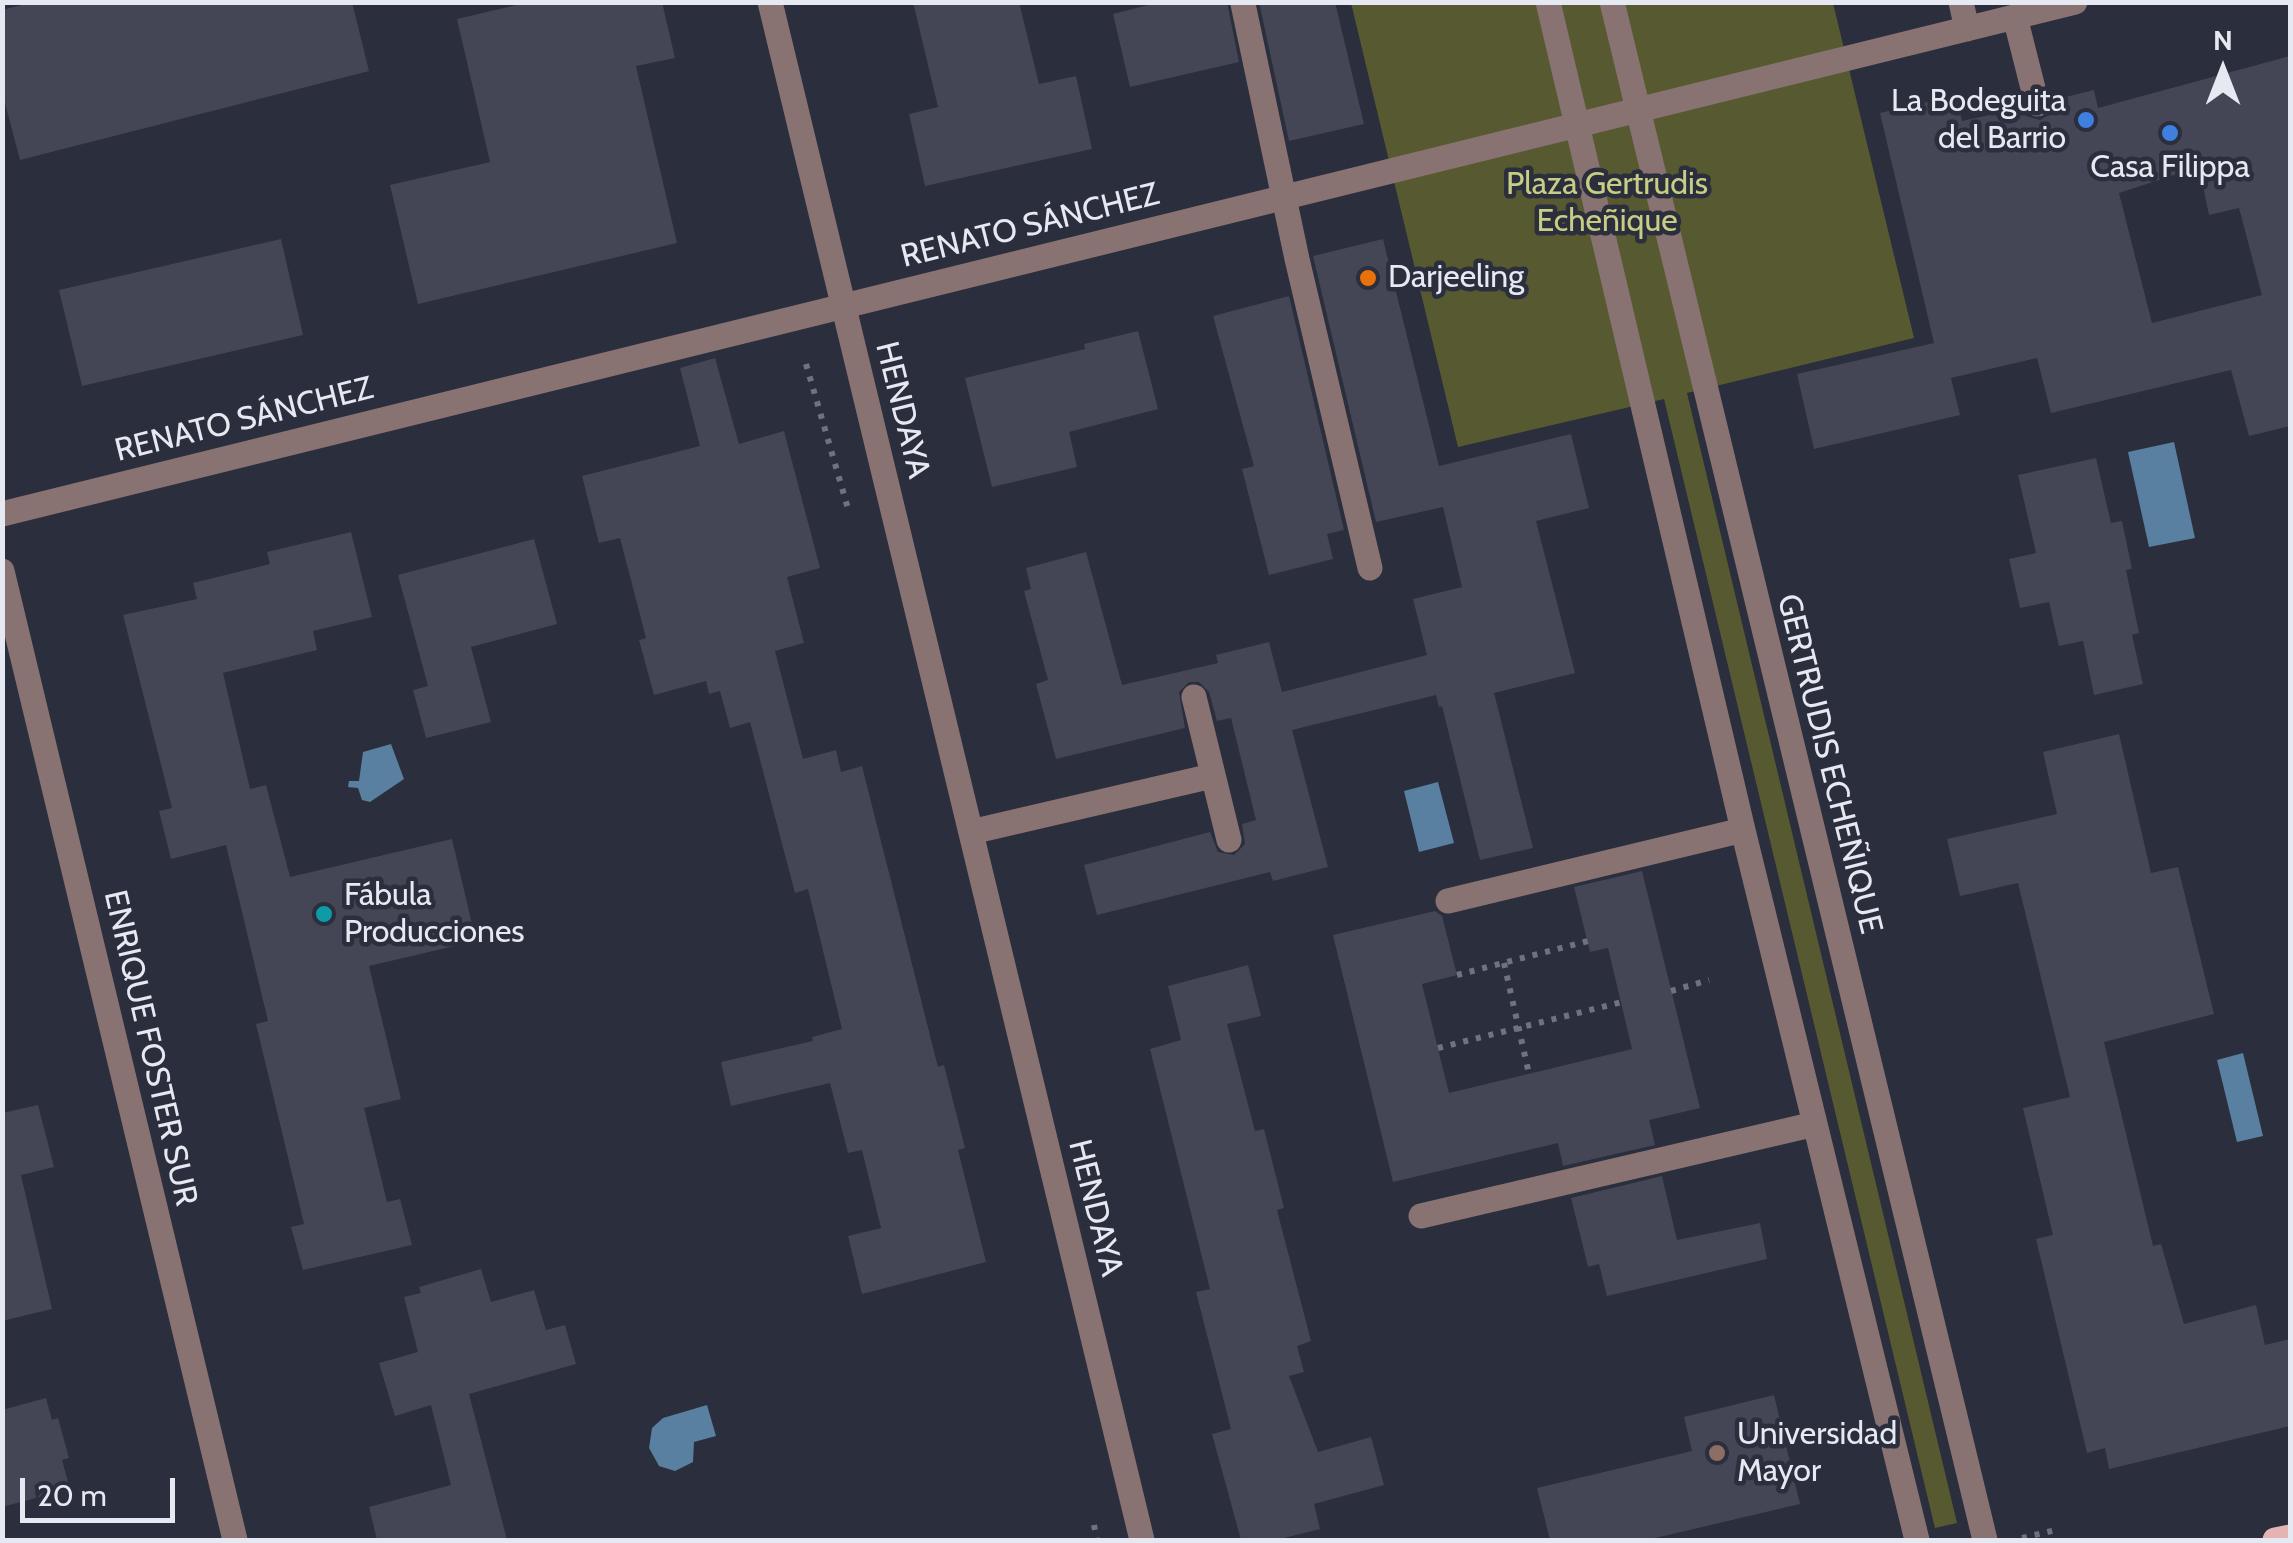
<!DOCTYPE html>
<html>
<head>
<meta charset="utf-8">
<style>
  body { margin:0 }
  #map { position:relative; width:2293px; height:1543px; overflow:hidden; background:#2b2e3c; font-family:Cabin,sans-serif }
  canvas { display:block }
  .frame { position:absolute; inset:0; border:5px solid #e6e8f2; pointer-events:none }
  .north { position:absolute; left:2173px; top:20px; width:100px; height:100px; -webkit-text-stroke:8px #2b2e3c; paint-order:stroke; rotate:0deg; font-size:28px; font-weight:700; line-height:40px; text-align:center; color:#e6e8f2 }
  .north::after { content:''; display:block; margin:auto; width:35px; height:45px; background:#e6e8f2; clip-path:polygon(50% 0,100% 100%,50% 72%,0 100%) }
  .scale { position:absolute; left:20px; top:1478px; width:155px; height:45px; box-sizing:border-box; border:5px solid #e6e8f2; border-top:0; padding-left:12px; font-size:30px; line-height:35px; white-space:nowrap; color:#e6e8f2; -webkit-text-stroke:8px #2b2e3c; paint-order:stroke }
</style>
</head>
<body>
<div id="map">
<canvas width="2293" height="1543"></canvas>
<div class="frame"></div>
<div class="north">N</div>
<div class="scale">20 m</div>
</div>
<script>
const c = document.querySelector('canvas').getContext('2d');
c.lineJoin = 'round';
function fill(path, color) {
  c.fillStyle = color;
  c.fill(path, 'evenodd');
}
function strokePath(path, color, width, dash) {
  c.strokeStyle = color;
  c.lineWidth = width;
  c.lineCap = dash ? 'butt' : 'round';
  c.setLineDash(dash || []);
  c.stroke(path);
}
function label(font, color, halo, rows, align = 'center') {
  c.font = font + ' Cabin,sans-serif';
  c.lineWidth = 9;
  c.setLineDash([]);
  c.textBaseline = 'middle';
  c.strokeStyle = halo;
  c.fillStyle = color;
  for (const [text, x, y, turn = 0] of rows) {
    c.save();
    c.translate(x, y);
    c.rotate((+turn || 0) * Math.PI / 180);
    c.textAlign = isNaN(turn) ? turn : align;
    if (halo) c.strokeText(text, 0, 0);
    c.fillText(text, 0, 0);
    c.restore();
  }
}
fill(new Path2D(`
  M1351,3H1833L1914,338L1687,393L1957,1523L1935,1528L1664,399L1458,447Z`), '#575a30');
fill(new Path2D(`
  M2174,442L2195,538L2149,547L2128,452Z
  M391,744L404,779L370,802L362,800L358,788L348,787L349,781H359L363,752Z
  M1438,782L1454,843L1419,852L1404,791Z
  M2243,1053L2263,1136L2237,1142L2217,1060Z
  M707,1405L716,1436L694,1442L693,1462L675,1471L659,1466L649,1448L652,1428L663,1418Z`), '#5980a0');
fill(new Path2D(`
  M33,2H352L369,71L20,160L2,92V10Z
  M529,2H662L675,58L636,66L677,243L418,304L390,185L490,162L457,19Z
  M913,2H1019L1039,84L1076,76L1092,149L925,186L909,114L938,107Z
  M1160,2H1227L1239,62L1130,87L1113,14Z
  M1259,2H1335L1364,124L1289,141Z
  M2290,56V426L2249,436L2231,370L2051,413L2037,358L1951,378L1960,415L1814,449L1797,374L1934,343L1880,113L1957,95L1962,121L2021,108L2026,116L2040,120L2049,115L2053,100L2094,90L2098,108ZM2199,167L2209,215L2239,208L2262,295L2152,323L2119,193Z
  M281,239L303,335L82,386L59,290Z
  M1383,239L1439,466L1571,434L1589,508L1536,521L1575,673L1494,693L1533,848L1480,860L1442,706L1439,707L1436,695L1292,730L1328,867L1273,881L1270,872L1097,915L1084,865L1210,832L1218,852L1234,855L1245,844L1242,824L1256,820L1231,718L1217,721L1209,692L1199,682H1189L1179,692L1185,728L1056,759L1036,684L1048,680L1024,591L1031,589L1026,568L1086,552L1122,685L1218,663L1216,655L1269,642L1282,692L1427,655L1413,599L1462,587L1443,507L1376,522L1313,256Z
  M1289,296L1344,530L1327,534L1333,559L1269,575L1242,469L1254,466L1213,316Z
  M1138,331L1158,409L1069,432L1077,467L992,487L965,378L1085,349L1084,344Z
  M715,358L739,444L784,431L820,568L787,577L804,643L775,651L803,759L836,750L841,772L862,766L938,1067L944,1065L965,1148L958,1150L986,1262L862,1294L848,1236L881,1228L862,1150L848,1153L830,1083L731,1106L721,1062L813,1041L812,1037L842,1029L808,889L795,893L750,722L730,728L720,691L709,694L706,681L654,695L639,640L646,638L620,538L599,543L582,476L700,446L680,368Z
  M2096,458L2111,523L2122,521L2132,569L2126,570L2139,633L2132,635L2143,684L2094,695L2083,641L2059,646L2049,602L2020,608L2009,559L2036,553L2018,475Z
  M351,532L372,617L313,631L317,650L223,673L250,789L266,785L290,877L452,839L476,941L369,966L401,1099L364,1108L387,1202L400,1199L412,1245L303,1270L291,1227L304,1224L256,1024L268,1021L226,845L171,859L159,811L172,808L123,615L197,599L193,583L270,564L267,552Z
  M534,539L557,624L471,647L491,722L426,738L413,690L428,686L398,575Z
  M2119,734L2151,873L2178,867L2214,1014L2104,1042L2153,1246L2161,1244L2184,1324L2256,1305L2265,1345L2290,1339V1426L2109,1469L2105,1448L2087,1453L2036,1239L2053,1235L2023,1108L2070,1097L2018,883L1960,896L1947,839L2057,814L2043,752Z
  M1642,871L1700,1108L1649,1120L1655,1145L1563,1166L1558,1143L1393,1182L1333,935L1435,911L1442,916L1457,975L1422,984L1449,1093L1632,1049L1608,948L1590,952L1574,887Z
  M1248,965L1261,1016L1227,1024L1255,1131L1264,1129L1284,1208L1277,1210L1311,1341L1297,1346L1304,1372L1289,1376L1318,1452L1371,1437L1384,1485L1314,1504L1320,1529L1276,1540H1241L1212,1434L1231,1429L1196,1292L1210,1289L1150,1049L1181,1040L1168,986Z
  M38,1105L54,1167L21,1175L52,1309L2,1321V1113Z
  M1662,1176L1677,1240L1760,1223L1767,1259L1607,1296L1599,1264L1588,1267L1571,1198Z
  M481,1269L491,1302L534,1290L546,1330L565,1325L576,1364L469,1394L507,1540H377L369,1507L451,1485L431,1405L395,1416L379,1363L418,1352L404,1297L421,1293L419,1287Z
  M1774,1395L1800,1504L1647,1540H1550L1537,1488L1692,1451L1684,1417Z
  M46,1398L52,1420L58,1418L69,1458L62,1460L70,1489L2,1507V1410Z`), '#444555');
strokePath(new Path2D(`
  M806,364L849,512
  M1504,963L1529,1074
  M1457,975L1588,941
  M1671,991L1709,980
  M1438,1048L1622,1002
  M1094,1525L1097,1540
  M2022,1538L2060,1529`), '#70737f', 6, [5, 8]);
strokePath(new Path2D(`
  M770,2L1142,1540
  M1548,2L1743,830L1917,1540
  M1612,2L1985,1540
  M1961,2L1967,29
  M1243,4L1297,259L1370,568
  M2015,17L2037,104
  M2,514L2075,2
  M2,571L235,1540
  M1194,697L1229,840
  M971,832L1212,776
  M1448,901L1743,830
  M1421,1216L1815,1124`), '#897272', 25);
strokePath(new Path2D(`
  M2275,1540L2290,1537`), '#e4b4b4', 25);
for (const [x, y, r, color] of [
  [2086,120,10,"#3f7fe0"],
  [2170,133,10,"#3f7fe0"],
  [1368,278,10,"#e8710a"],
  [324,914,10,"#0f9aa8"],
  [1717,1453,10,"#8d6e63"]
]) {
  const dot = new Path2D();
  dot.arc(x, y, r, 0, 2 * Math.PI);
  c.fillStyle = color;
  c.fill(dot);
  strokePath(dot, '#2b2e3c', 4);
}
label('32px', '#e6e8f2', '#2b2e3c', [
  ["La Bodeguita",2066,102,"right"],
  ["del Barrio",2066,139,"right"],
  ["Casa Filippa",2170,168,"center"],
  ["Darjeeling",1388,278],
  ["Fábula",344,896],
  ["Producciones",344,933],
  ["Universidad",1737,1435],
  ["Mayor",1737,1472]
], 'left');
label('32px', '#c7cd83', '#2b2e3c', [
  ["Plaza Gertrudis",1607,185],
  ["Echeñique",1607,222]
]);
label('32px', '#e6e8f2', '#2b2e3c', [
  ["RENATO SÁNCHEZ",1030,226,-14],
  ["HENDAYA",902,410,76],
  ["RENATO SÁNCHEZ",244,420,-14],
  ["GERTRUDIS ECHEÑIQUE",1829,764,76],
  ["ENRIQUE FOSTER SUR",150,1048,77],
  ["HENDAYA",1095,1208,76]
]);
</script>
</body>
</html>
